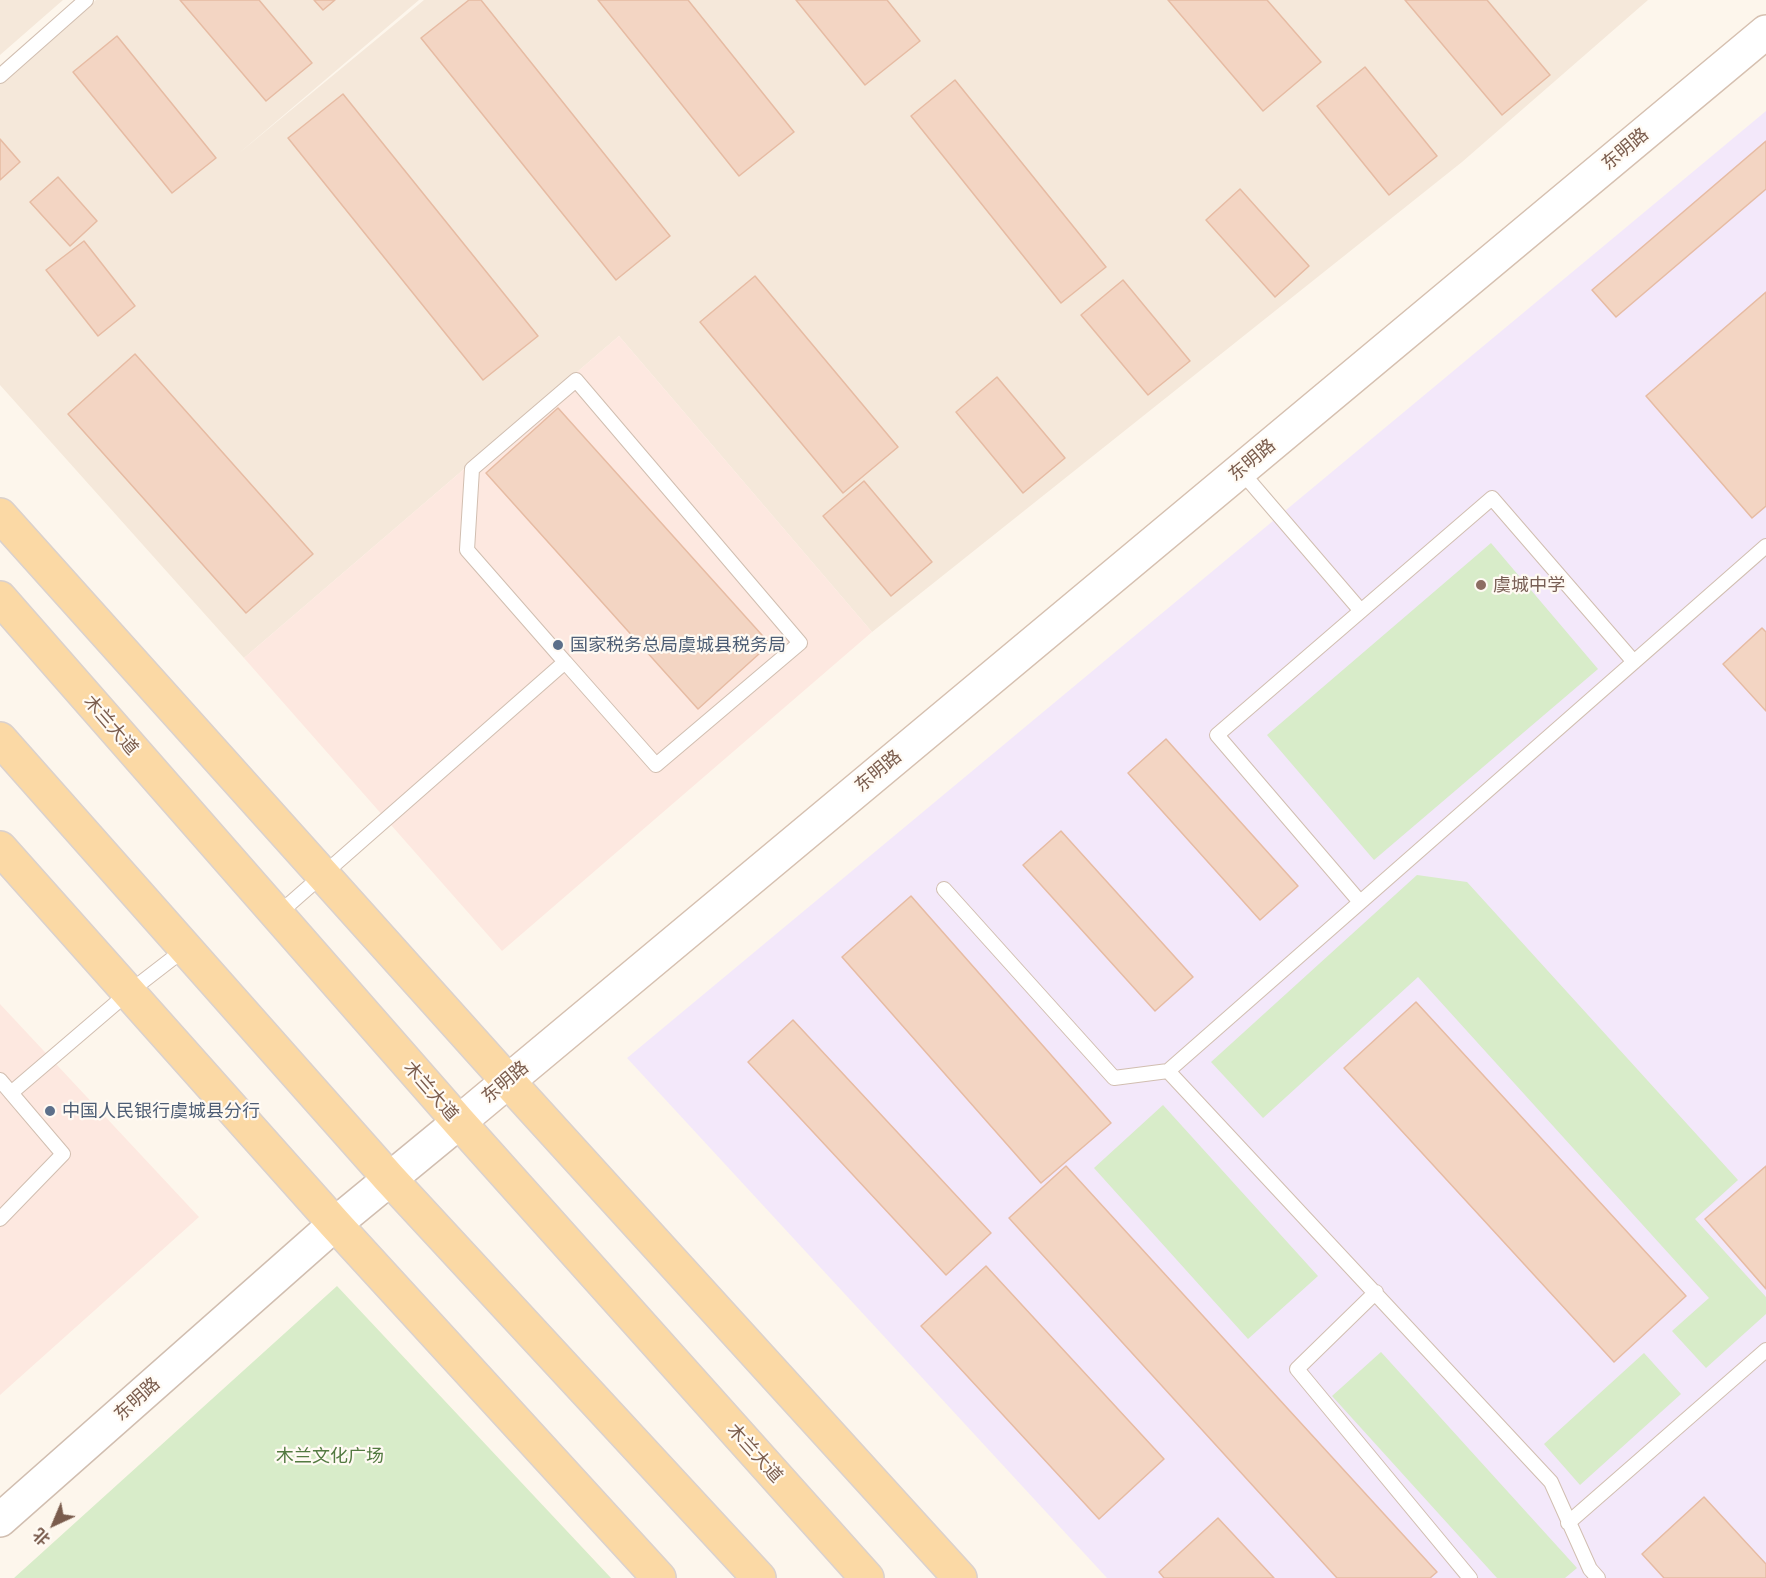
<!DOCTYPE html>
<html>
<head>
<meta charset="utf-8">
<style>
  body { margin:0 }
  #map { position:relative; width:1766px; height:1578px; overflow:hidden; background:#fdf6ec; font-family:Lato,"Noto Sans SC",sans-serif }
  canvas { display:block }
  .north { position:absolute; left:24px; top:1494px; width:60px; height:60px; -webkit-text-stroke:4px #fffaf3; paint-order:stroke; rotate:224deg; font-size:16px; font-weight:700; line-height:24px; text-align:center; color:#7a5c4d }
  .north::after { content:''; display:block; margin:auto; width:21px; height:27px; background:#7a5c4d; clip-path:polygon(50% 0,100% 100%,50% 72%,0 100%) }
</style>
</head>
<body>
<div id="map">
<canvas width="1766" height="1578"></canvas>
<div class="north">北</div>
</div>
<script>
const c = document.querySelector('canvas').getContext('2d');
c.lineJoin = 'round';
function fill(path, color) {
  c.fillStyle = color;
  c.fill(path, 'evenodd');
}
function strokePath(path, color, width, dash) {
  c.strokeStyle = color;
  c.lineWidth = width;
  c.lineCap = dash ? 'butt' : 'round';
  c.setLineDash(dash || []);
  c.stroke(path);
}
function label(font, color, halo, rows, align = 'center') {
  c.font = font + ' Lato,"Noto Sans SC",sans-serif';
  c.lineWidth = 4.5;
  c.setLineDash([]);
  c.textBaseline = 'middle';
  c.strokeStyle = halo;
  c.fillStyle = color;
  for (const [text, x, y, turn = 0] of rows) {
    c.save();
    c.translate(x, y);
    c.rotate((+turn || 0) * Math.PI / 180);
    c.textAlign = isNaN(turn) ? turn : align;
    if (halo) c.strokeText(text, 0, 0);
    c.fillText(text, 0, 0);
    c.restore();
  }
}
fill(new Path2D(`
  M0,0H63L0,55Z
  M96,0H419L238,154L424,0H1648L1462,162L872,632L619,336L244,658L0,385V84Z`), '#f5e8da');
fill(new Path2D(`
  M619,336L872,632L502,951L244,658Z
  M0,1004L199,1217L0,1395Z`), '#fde8e0');
fill(new Path2D(`
  M1766,111V1578H1107L627,1058Z`), '#f3e8fa');
fill(new Path2D(`
  M1491,543L1598,669L1374,860L1267,735Z
  M1417,875L1467,882L1738,1180L1695,1219L1766,1297V1314L1706,1368L1672,1331L1709,1298L1418,977L1263,1118L1211,1062Z
  M1163,1105L1318,1276L1248,1339L1094,1168Z
  M337,1286L611,1578H14Z
  M1381,1352L1577,1568L1565,1578H1497L1332,1396Z
  M1644,1353L1681,1394L1580,1485L1544,1444Z`), '#d8ecc9');
const building = new Path2D(`
  M180,0H259L312,63L266,101Z
  M314,0H335L323,10Z
  M469,0H481L670,236L616,280L421,38Z
  M598,0H688L794,132L739,176Z
  M796,0H887L920,41L865,85Z
  M1168,0H1267L1321,62L1263,111Z
  M1405,0H1487L1550,75L1502,115Z
  M117,36L216,158L172,193L73,72Z
  M1365,67L1437,156L1389,195L1317,106Z
  M955,80L1106,267L1061,303L911,116Z
  M343,94L538,336L483,380L288,138Z
  M0,139L20,162L0,180Z
  M1766,141V189L1616,317L1592,290Z
  M58,177L97,221L70,246L30,202Z
  M1240,189L1309,266L1275,297L1206,220Z
  M84,241L135,306L98,336L46,270Z
  M755,276L898,447L843,493L700,322Z
  M1123,280L1190,361L1148,395L1081,315Z
  M1766,292V506L1752,518L1646,396Z
  M135,354L313,554L246,613L68,414Z
  M997,377L1065,458L1023,493L956,412Z
  M558,408L770,644L698,709L486,473Z
  M864,481L932,562L891,596L823,516Z
  M1762,628L1766,632V711L1723,664Z
  M1166,739L1298,886L1260,920L1128,773Z
  M1061,831L1193,977L1155,1011L1023,865Z
  M911,896L1111,1123L1041,1183L842,957Z
  M1416,1002L1686,1296L1614,1362L1344,1068Z
  M793,1020L991,1233L946,1275L748,1062Z
  M1066,1166L1437,1572L1430,1578H1337L1009,1218Z
  M1766,1166V1289L1705,1219Z
  M986,1266L1164,1459L1099,1519L921,1326Z
  M1704,1497L1766,1564V1578H1664L1642,1554Z
  M1218,1518L1274,1578H1164L1159,1572Z`);
fill(building, '#f3d5c3');
strokePath(building, '#e6bba3', 1.5);
const service = new Path2D(`
  M0,76L86,0
  M1240,470L1361,611
  M944,889L1114,1078L1168,1071L1551,1482L1590,1569L1598,1578
  M1360,902L1217,735L1492,498L1634,662
  M277,915L565,662L656,765L800,643L576,380L472,469L467,550L565,662
  M1168,1071L1766,546
  M0,1080L63,1154L0,1219
  M11,1093L129,992L186,948
  M1376,1292L1297,1369L1470,1578
  M1568,1523L1766,1350`);
const tertiary = new Path2D(`
  M0,1520L335,1224L459,1122`);
const secondary = new Path2D(`
  M459,1122L1766,32`);
const primary = new Path2D(`
  M0,515L507,1080L960,1578
  M0,598L459,1122L867,1578
  M0,739L389,1178L759,1578
  M0,848L335,1224L659,1578`);
strokePath(service, '#d1beb0', 16);
strokePath(tertiary, '#d1beb0', 36);
strokePath(secondary, '#d6c0b0', 36);
strokePath(primary, '#dad1cd', 36);
strokePath(service, '#fff', 14);
strokePath(tertiary, '#fff', 33);
strokePath(secondary, '#fff', 33);
strokePath(primary, '#fbd9a5', 33);
for (const [x, y, r, color] of [
  [1481,585,6,"#8d6e63"],
  [558,645,6,"#5c6f8a"],
  [50,1111,6,"#5c6f8a"]
]) {
  const dot = new Path2D();
  dot.arc(x, y, r, 0, 2 * Math.PI);
  c.fillStyle = color;
  c.fill(dot);
  strokePath(dot, '#fffaf3', 2);
}
label('18px', '#7a5c4d', '#fffaf3', [
  ["东明路",1625,149,-40],
  ["东明路",1252,460,-40],
  ["木兰大道",111,725,49],
  ["东明路",878,771,-40],
  ["东明路",505,1082,-40],
  ["木兰大道",431,1091,49],
  ["东明路",137,1399,-42],
  ["木兰大道",755,1453,48]
]);
label('18px', '#785e54', '#fffaf3', [
  ["虞城中学",1493,585]
], 'left');
label('18px', '#4e5e75', '#fffaf3', [
  ["国家税务总局虞城县税务局",570,645],
  ["中国人民银行虞城县分行",62,1111]
], 'left');
label('18px', '#537a41', '#fffaf3', [
  ["木兰文化广场",330,1456]
]);
</script>
</body>
</html>
